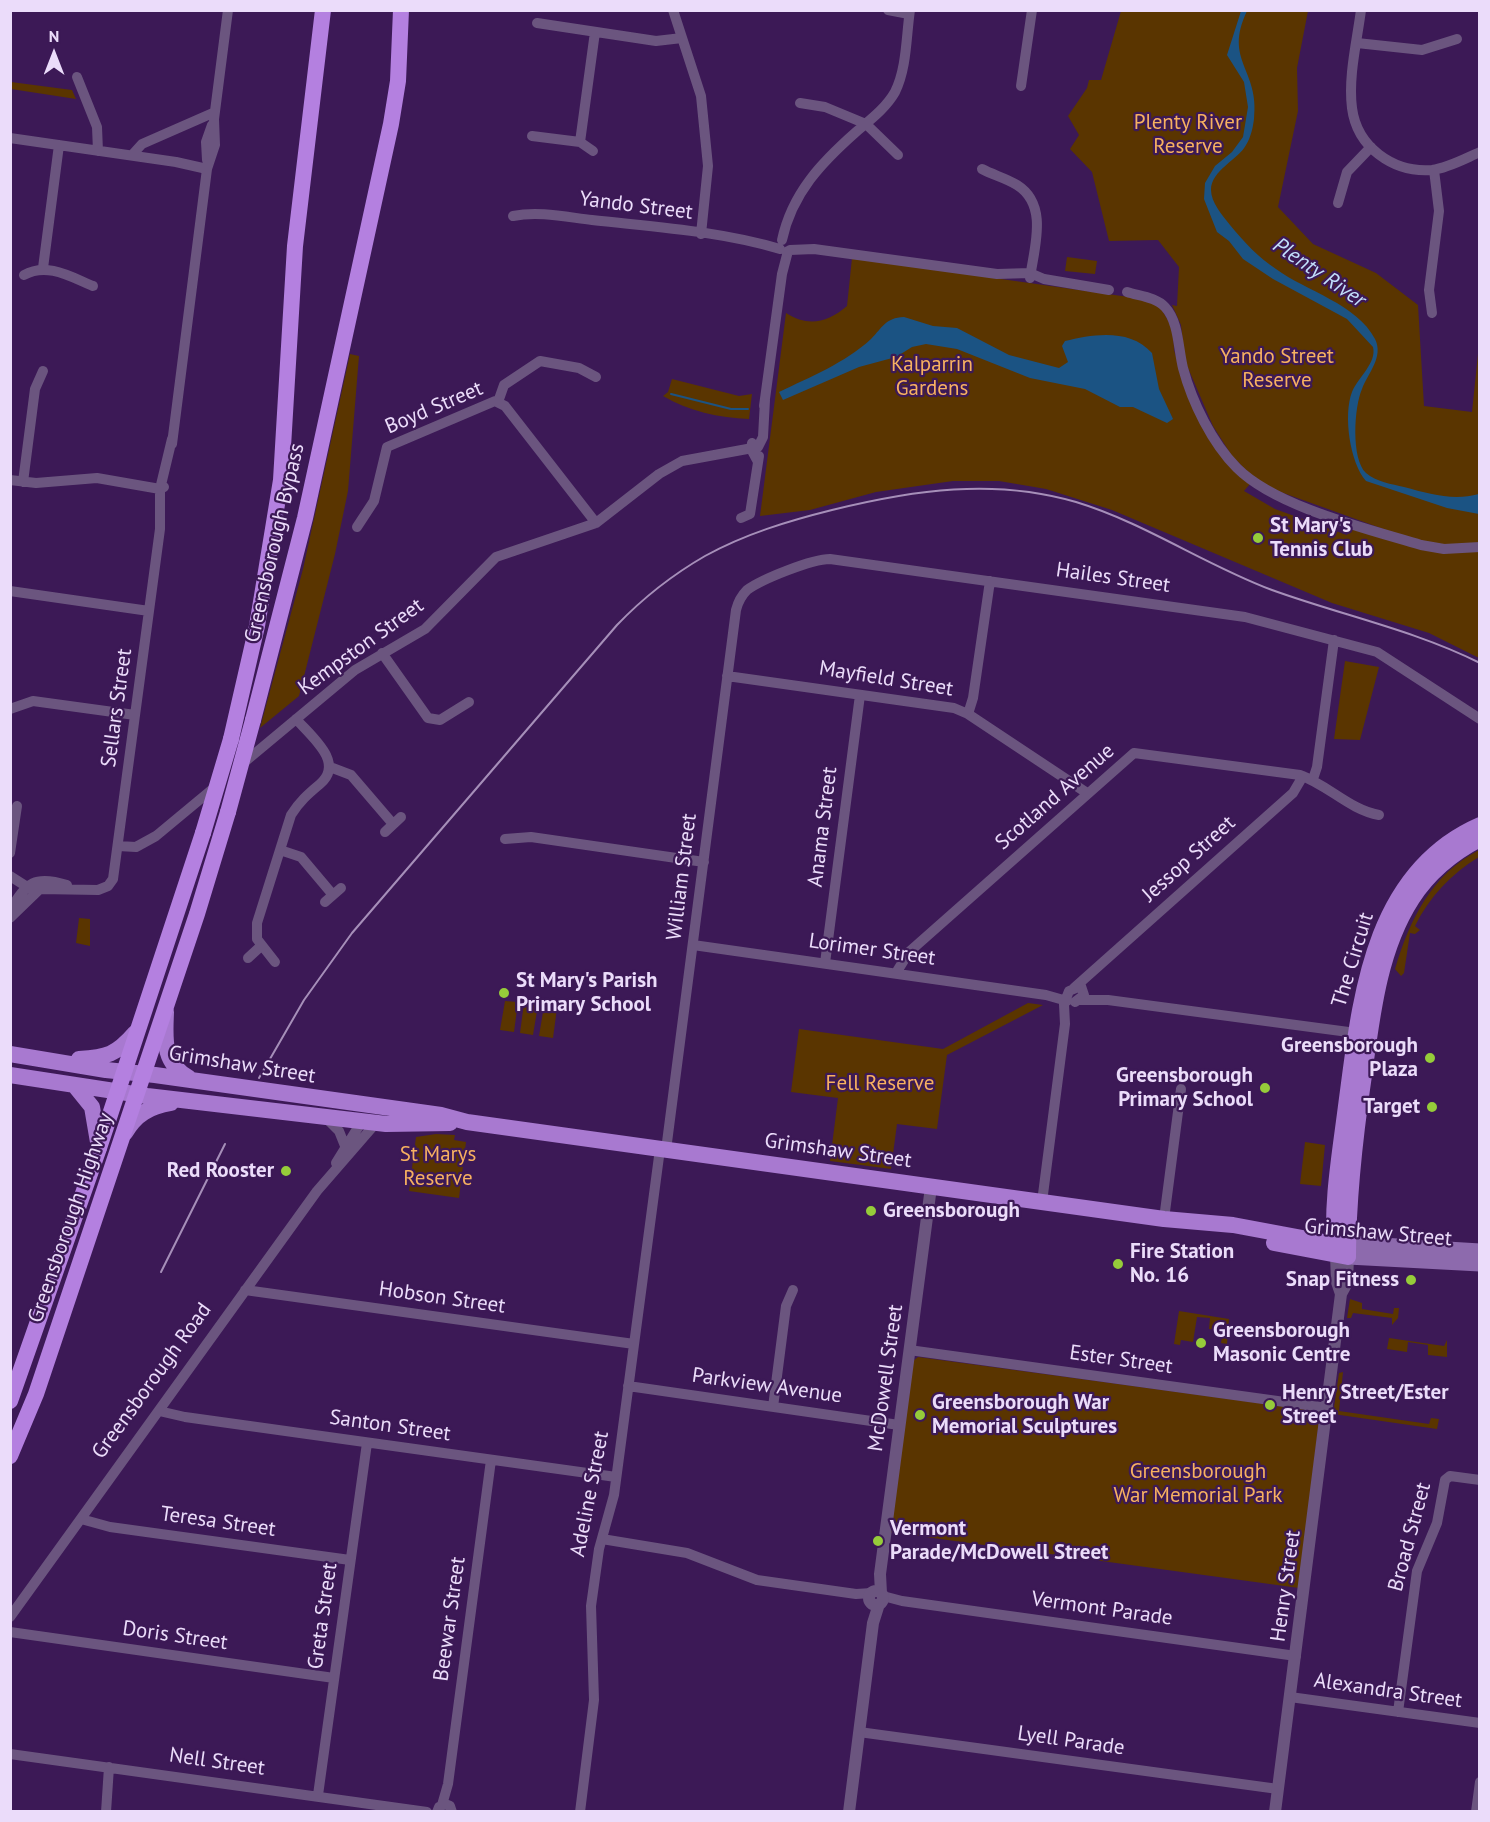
<!DOCTYPE html>
<html>
<head>
<meta charset="utf-8">
<style>
  body { margin:0 }
  #map { position:relative; width:1490px; height:1822px; overflow:hidden; background:#3c1956; font-family:"PT Sans",sans-serif }
  canvas { display:block }
  .frame { position:absolute; inset:0; border:12px solid #ebdcfa; pointer-events:none }
  .north { position:absolute; left:24px; top:24px; width:60px; height:60px; -webkit-text-stroke:4px #3c1956; paint-order:stroke; rotate:0deg; font-size:16px; font-weight:700; line-height:24px; text-align:center; color:#ebdcfa }
  .north::after { content:''; display:block; margin:auto; width:21px; height:27px; background:#ebdcfa; clip-path:polygon(50% 0,100% 100%,50% 72%,0 100%) }
</style>
</head>
<body>
<div id="map">
<canvas width="1490" height="1822"></canvas>
<div class="frame"></div>
<div class="north">N</div>
</div>
<script>
const c = document.querySelector('canvas').getContext('2d');
c.lineJoin = 'round';
function fill(path, color) {
  c.fillStyle = color;
  c.fill(path, 'evenodd');
}
function strokePath(path, color, width, dash) {
  c.strokeStyle = color;
  c.lineWidth = width;
  c.lineCap = dash ? 'butt' : 'round';
  c.setLineDash(dash || []);
  c.stroke(path);
}
function label(font, color, halo, rows, align = 'center') {
  c.font = font + ' "PT Sans",sans-serif';
  c.lineWidth = 4.5;
  c.setLineDash([]);
  c.textBaseline = 'middle';
  c.strokeStyle = halo;
  c.fillStyle = color;
  for (const [text, x, y, turn = 0] of rows) {
    c.save();
    c.translate(x, y);
    c.rotate((+turn || 0) * Math.PI / 180);
    c.textAlign = isNaN(turn) ? turn : align;
    if (halo) c.strokeText(text, 0, 0);
    c.fillText(text, 0, 0);
    c.restore();
  }
}
fill(new Path2D(`
  M1121,11H1308L1297,68L1298,111L1278,207L1313,244L1376,273L1418,305L1424,406L1472,412L1479,344V543L1447,545L1414,540L1275,490L1253,477L1232,456L1213,426L1185,361L1181,325L1172,305L1177,306L1179,267L1158,240L1109,241L1092,172L1070,149L1079,135L1068,116L1087,88L1089,80H1101Z
  M11,82L72,90L76,99L11,89Z
  M1067,257L1097,261L1095,274L1065,271Z
  M852,258L1143,299L1159,305L1173,329L1174,350L1186,390L1250,484L1244,491L1275,509L1347,535L1351,526L1408,546L1479,551V658L1429,633L1332,603L1112,510L1046,489L999,481H953L876,492L810,510L760,516L786,313C808,327 827,323 847,306Z
  M350,354L359,356L348,491L335,554L299,696L260,728L303,569Z
  M672,379L739,396L752,394L749,419C719,418 688,411 663,396L668,392Z
  M1345,661L1379,667L1360,740L1334,739Z
  M1479,850V857C1451,874 1430,896 1415,926L1420,930L1415,934L1410,933L1404,973L1401,976L1395,969C1410,919 1431,875 1479,850Z
  M79,918L90,919V946L76,943Z
  M505,1001L518,1002L514,1032L500,1030Z
  M524,1003L538,1005L533,1035L520,1033Z
  M1028,1003L1043,1005L947,1055L937,1129L897,1124L891,1169L830,1161L838,1098L791,1092L799,1029L943,1049Z
  M544,1006L557,1008L553,1038L539,1036Z
  M436,1134L455,1135L454,1140L466,1142L459,1198L409,1191L416,1137Z
  M1305,1142L1325,1145L1321,1186L1300,1184Z
  M1350,1299L1362,1303V1309L1393,1314L1394,1308H1399L1398,1318L1392,1325V1318L1353,1313L1351,1318H1347Z
  M1179,1311L1229,1319L1227,1344L1221,1343L1223,1331L1209,1329L1210,1318L1197,1317L1193,1342L1181,1340L1180,1345L1174,1344Z
  M1389,1338L1444,1346L1447,1340V1357L1428,1355V1345L1408,1342L1407,1352L1387,1349Z
  M918,1357L1318,1411L1320,1413L1299,1588L889,1532L913,1361Z
  M1343,1372L1339,1411L1429,1424L1431,1418L1439,1419L1437,1429L1333,1414L1339,1373Z`), '#5a3500');
fill(new Path2D(`
  M1241,11H1247C1223,61 1260,69 1254,119C1253,127 1251,137 1246,145C1238,160 1211,170 1211,190C1211,202 1222,215 1230,225C1243,241 1259,258 1276,269C1306,291 1357,304 1375,339C1384,357 1368,373 1362,389C1354,407 1351,459 1366,473C1376,482 1392,484 1404,487C1430,494 1453,501 1479,494V514L1447,508L1366,481C1350,463 1343,415 1352,392C1358,377 1377,363 1373,347L1347,319L1273,279L1243,259L1229,241L1217,232L1204,199L1205,183L1215,166L1232,152L1243,137L1248,107L1244,82L1227,55Z
  M904,317L933,326L957,328L1009,355L1059,368L1068,362L1062,346L1065,341C1093,334 1130,328 1152,353L1159,389L1173,419L1167,423L1133,407H1120L1085,389L1030,378L957,349L926,344L912,347L896,357L859,367L783,400L779,392C810,377 845,363 871,339C883,327 885,318 904,317Z`), '#1b5383');
strokePath(new Path2D(`
  M671,394L731,409H748`), '#1b5383', 2);
strokePath(new Path2D(`
  M673,10L701,96L708,166L701,234
  M888,10L909,14
  M1361,10C1357,41 1348,77 1352,108C1357,147 1393,173 1432,170C1448,168 1464,159 1480,152
  M537,23L656,41L682,38
  M1357,43L1422,50L1457,39
  M77,77L97,127L98,151
  M1021,86L1032,10
  M800,103L825,107L866,124L898,155
  M532,136L580,142L595,32
  M10,138L176,162L207,169
  M580,142L593,151
  M132,155L142,144L215,112
  M207,160L206,142L212,125
  M982,169C993,175 1006,178 1017,185C1049,205 1034,248 1030,278
  M1338,203L1347,172L1371,147
  M513,216C539,211 566,217 592,220C654,227 720,231 780,249
  M782,240C792,193 822,162 856,132C870,120 886,108 895,92C907,68 906,37 910,10
  M790,250L814,249L997,274L1030,273L1044,279L1109,290
  M43,268L59,145
  M24,275C47,262 71,277 93,286
  M1127,292C1139,296 1156,297 1165,307C1179,322 1178,348 1183,368C1192,402 1212,443 1237,468C1276,507 1368,529 1421,545L1444,549L1480,547
  M1432,313L1429,290L1439,211L1434,170
  M498,402L504,385L540,361L579,368L596,377
  M764,406L782,274L788,251
  M752,443L751,449L758,462
  M172,444L207,169L215,145L214,119L228,10
  M10,480L36,483L97,478L160,489L164,487
  M23,482L35,389L43,371
  M741,518L750,514L759,456
  M357,527L374,501L387,447L495,401L505,406L596,523
  M10,591L149,611
  M382,653L428,718L440,720L469,702
  M727,676L954,708L968,714L1087,793
  M10,709L33,701L135,715
  M968,714L973,698L990,581
  M241,765L355,670L425,629L496,557L596,523L659,474L682,461L758,447L763,437L765,400
  M330,767L351,775L393,824
  M1313,779L1317,767L1334,640
  M385,832L401,817
  M505,839L531,837L704,862
  M118,846L136,847L156,836L215,787
  M280,850L301,857L333,895
  M10,853L17,806
  M10,876L32,890
  M325,902L341,888
  M10,910C27,882 35,875 67,885
  M10,918L40,889L98,890L108,886L113,879L160,529V489L172,439
  M693,945L1046,995L1067,1001
  M248,958L261,946
  M275,962L257,939V923L291,815C299,802 308,794 320,784C345,763 312,737 296,719
  M825,963L860,695
  M896,973L909,952L1134,753L1300,775C1328,785 1350,810 1379,815
  M1074,988L1293,793L1303,776
  M1080,1000H1108L1356,1033
  M325,1117L339,1131L345,1146
  M666,1150L736,610C738,602 741,596 747,590C762,579 812,559 830,559L1245,617L1377,652L1480,719
  M336,1163L362,1121
  M1042,1202L1065,1024L1064,1004L1069,991L1081,986L1084,995L1075,1002
  M1164,1219L1181,1089
  M245,1290L634,1344
  M909,1350L1328,1408
  M628,1386L899,1425
  M773,1407L786,1306L793,1290
  M159,1411L185,1417L616,1477
  M81,1519L110,1527L350,1560
  M602,1539L687,1553L757,1580L856,1594L872,1593
  M883,1596L902,1601L1296,1656
  M10,1617L317,1191L376,1123
  M10,1632L334,1678
  M1290,1697L1480,1723
  M1398,1712L1417,1571L1437,1523L1445,1480L1450,1476L1480,1480
  M859,1732L1278,1789
  M10,1754L427,1812
  M318,1795L367,1443
  M442,1805L448,1784L491,1460
  M106,1812L109,1767
  M437,1812L439,1807L445,1804L450,1806L452,1812
  M580,1812L594,1700L591,1606L599,1549L614,1495L660,1149
  M1476,1812L1480,1782`), '#6b557f', 10);
strokePath(new Path2D(`
  M1336,1255L1337,1282L1341,1294
  M869 1598a7 7 0 1 1 14 0a7 7 0 1 1-14 0Z
  M881,1593L880,1574L931,1187
  M849,1812L873,1623L879,1604
  M1275,1812L1341,1294L1347,1283L1348,1257`), '#6b557f', 12);
strokePath(new Path2D(`
  M1348,1243L1480,1251
  M1348,1257L1480,1264`), '#8d6aad', 15);
strokePath(new Path2D(`
  M166,1012C165,1040 162,1062 189,1078
  M10,1054L106,1070L155,1075L441,1115L467,1122L1164,1219L1233,1225L1324,1242L1348,1243
  M79,1059C107,1057 116,1055 135,1033
  M10,1075L147,1096L386,1124L450,1123
  M75,1086L92,1107L99,1148
  M125,1133C136,1114 149,1107 171,1103
  M1274,1243L1348,1257C1348,1195 1355,1136 1364,1075C1372,1016 1379,950 1412,899C1428,874 1453,853 1480,839
  M1335,1251C1331,1203 1340,1154 1346,1106C1360,1002 1370,873 1480,825`), '#a879d0', 16);
strokePath(new Path2D(`
  M253,720L305,518L391,124L398,81L401,10
  M231,739L257,626L281,480L295,246L323,10
  M10,1401L99,1148L203,833
  M10,1456L36,1394L197,914L228,812`), '#b480e0', 16);
strokePath(new Path2D(`
  M259,1078L304,1000L352,933L617,625C643,598 672,575 705,556C745,534 788,521 832,510C913,490 994,478 1076,502C1145,523 1205,565 1272,590C1341,615 1414,630 1480,663
  M161,1272L225,1144`), '#a68fb9', 2);
strokePath(new Path2D(`
  M228,812L253,720
  M203,833L231,739`), '#b480e0', 16);
for (const [x, y, r, color] of [
  [1258,538,6,"#96cc3a"],
  [504,993,6,"#96cc3a"],
  [1430,1058,6,"#96cc3a"],
  [1265,1088,6,"#96cc3a"],
  [1432,1107,6,"#96cc3a"],
  [286,1171,6,"#96cc3a"],
  [871,1211,6,"#96cc3a"],
  [1118,1264,6,"#96cc3a"],
  [1411,1280,6,"#96cc3a"],
  [1201,1343,6,"#96cc3a"],
  [1270,1405,6,"#96cc3a"],
  [920,1415,6,"#96cc3a"],
  [878,1541,6,"#96cc3a"]
]) {
  const dot = new Path2D();
  dot.arc(x, y, r, 0, 2 * Math.PI);
  c.fillStyle = color;
  c.fill(dot);
  strokePath(dot, '#3c1956', 2);
}
label('21px', '#f7b160', '#3c1956', [
  ["Plenty River",1188,123],
  ["Reserve",1188,147],
  ["Yando Street",1277,357],
  ["Reserve",1277,381],
  ["Kalparrin",932,365],
  ["Gardens",932,389],
  ["Fell Reserve",880,1084],
  ["St Marys",438,1155],
  ["Reserve",438,1179],
  ["Greensborough",1198,1472],
  ["War Memorial Park",1198,1496]
]);
label('21px', '#ebdcfa', '#3c1956', [
  ["Yando Street",636,206,7],
  ["Boyd Street",434,408,-23],
  ["Greensborough Bypass",275,543,-77],
  ["Hailes Street",1113,578,8],
  ["Kempston Street",361,647,-36],
  ["Mayfield Street",886,679,9],
  ["Sellars Street",117,708,-82],
  ["Scotland Avenue",1055,797,-41],
  ["Anama Street",823,827,-83],
  ["Jessop Street",1189,859,-42],
  ["William Street",682,877,-83],
  ["Lorimer Street",872,950,8],
  ["The Circuit",1353,960,-73],
  ["Grimshaw Street",242,1065,9],
  ["Grimshaw Street",838,1151,8],
  ["Greensborough Highway",71,1218,-71],
  ["Grimshaw Street",1378,1233,5],
  ["Hobson Street",442,1298,8],
  ["Ester Street",1121,1360,8],
  ["McDowell Street",886,1378,-82],
  ["Greensborough Road",152,1381,-54],
  ["Parkview Avenue",767,1386,8],
  ["Santon Street",390,1426,8],
  ["Adeline Street",590,1494,-79],
  ["Teresa Street",218,1522,8],
  ["Broad Street",1410,1537,-75],
  ["Henry Street",1286,1586,-82],
  ["Vermont Parade",1102,1609,8],
  ["Greta Street",323,1616,-82],
  ["Beewar Street",450,1619,-82],
  ["Doris Street",175,1636,8],
  ["Alexandra Street",1388,1691,8],
  ["Lyell Parade",1071,1741,8],
  ["Nell Street",217,1762,8]
]);
label('bold 21px', '#ebdcfa', '#3c1956', [
  ["St Mary's",1270,526],
  ["Tennis Club",1270,550],
  ["St Mary's Parish",516,981],
  ["Primary School",516,1005],
  ["Greensborough",1418,1046,"right"],
  ["Plaza",1418,1070,"right"],
  ["Greensborough",1253,1076,"right"],
  ["Primary School",1253,1100,"right"],
  ["Target",1420,1107,"right"],
  ["Red Rooster",274,1171,"right"],
  ["Greensborough",883,1211],
  ["Fire Station",1130,1252],
  ["No. 16",1130,1276],
  ["Snap Fitness",1399,1280,"right"],
  ["Greensborough",1213,1331],
  ["Masonic Centre",1213,1355],
  ["Henry Street/Ester",1282,1393],
  ["Street",1282,1417],
  ["Greensborough War",932,1403],
  ["Memorial Sculptures",932,1427],
  ["Vermont",890,1529],
  ["Parade/McDowell Street",890,1553]
], 'left');
label('italic 22px', '#c1defb', '#3c1956', [
  ["Plenty River",1319,273,34]
]);
</script>
</body>
</html>
